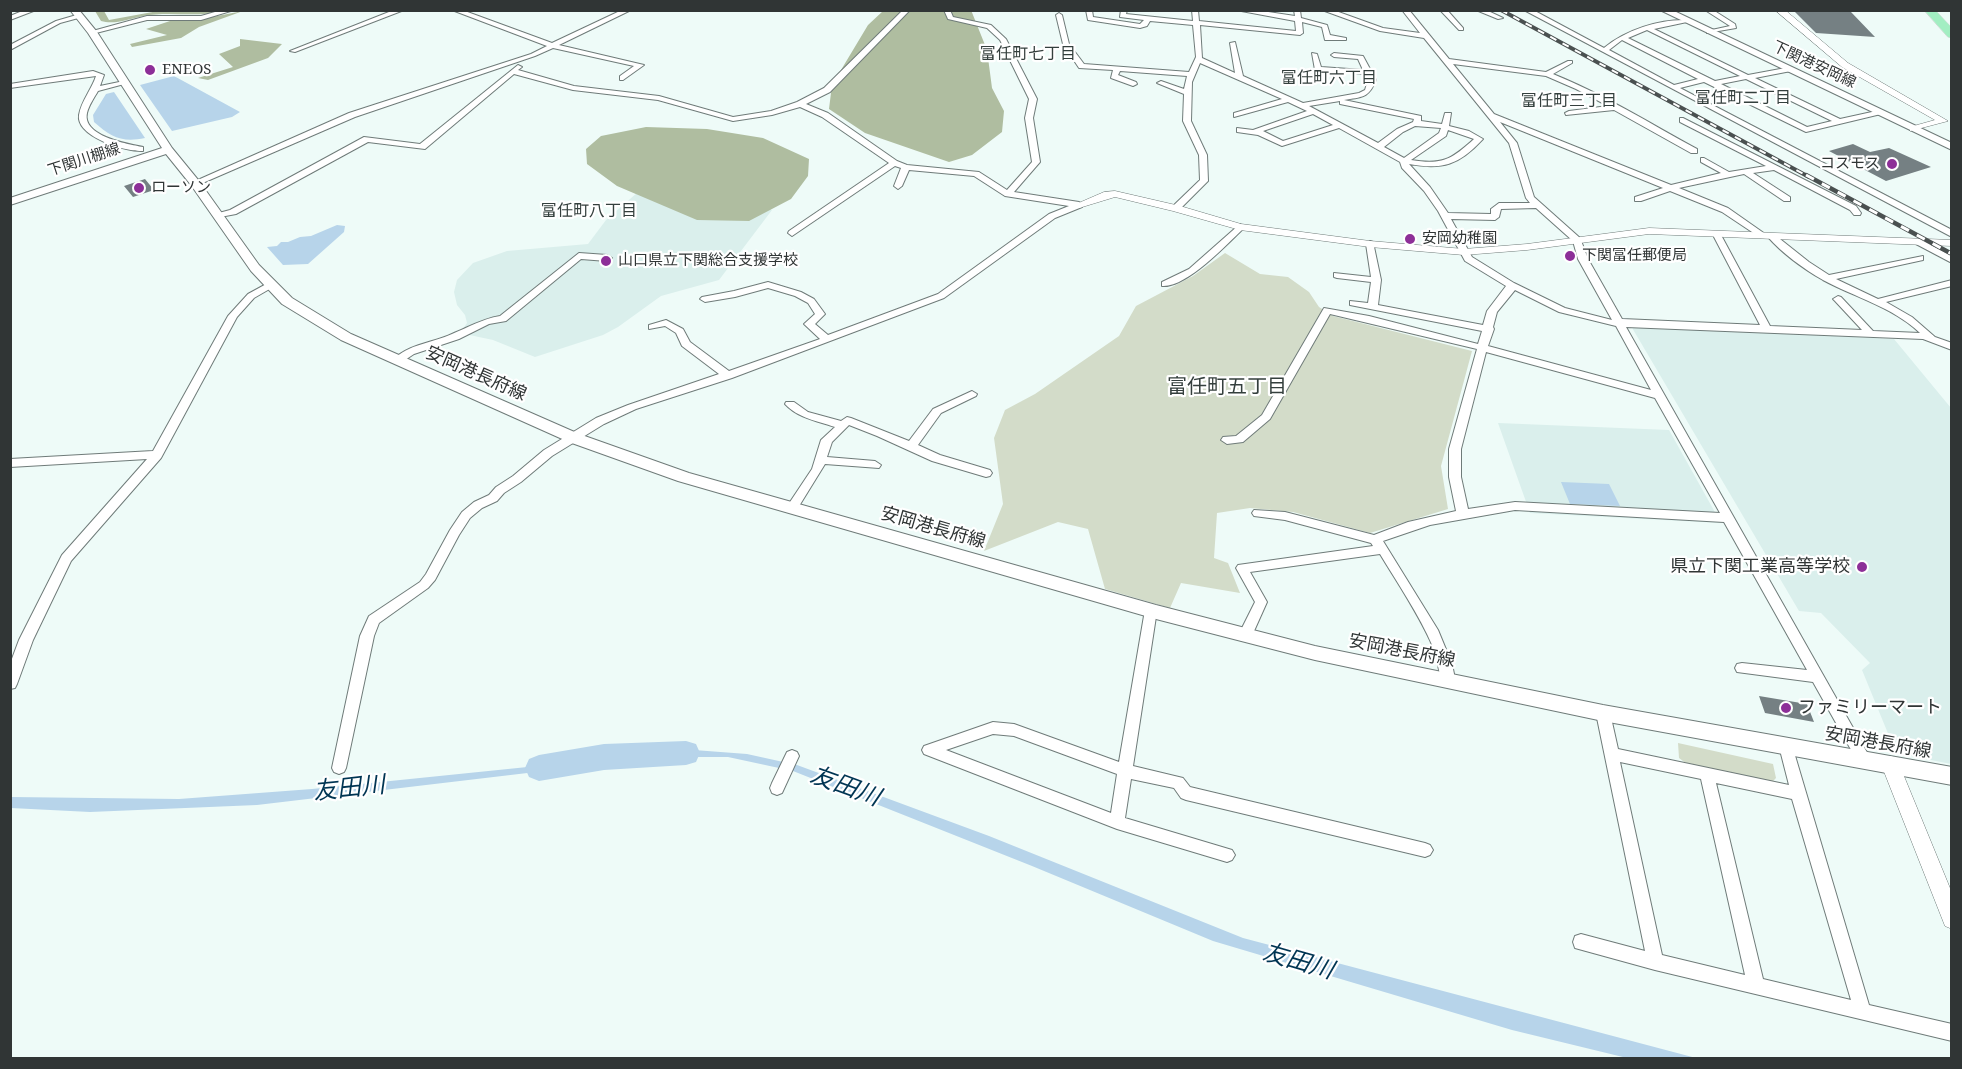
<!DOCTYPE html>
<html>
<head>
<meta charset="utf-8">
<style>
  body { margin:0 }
  #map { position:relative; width:1962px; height:1069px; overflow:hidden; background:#eefbf8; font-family:"Noto Serif",serif }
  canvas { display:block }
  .frame { position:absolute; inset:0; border:12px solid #303535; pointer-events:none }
</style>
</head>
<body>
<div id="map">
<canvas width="1962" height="1069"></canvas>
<div class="frame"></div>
</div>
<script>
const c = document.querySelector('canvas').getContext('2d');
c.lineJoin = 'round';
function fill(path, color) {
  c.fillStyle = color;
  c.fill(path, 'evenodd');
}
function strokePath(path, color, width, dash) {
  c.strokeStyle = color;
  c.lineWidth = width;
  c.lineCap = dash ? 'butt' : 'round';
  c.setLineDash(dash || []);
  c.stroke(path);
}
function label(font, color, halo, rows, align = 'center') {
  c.font = font + ' "Noto Serif","Noto Sans JP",serif';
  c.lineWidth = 4.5;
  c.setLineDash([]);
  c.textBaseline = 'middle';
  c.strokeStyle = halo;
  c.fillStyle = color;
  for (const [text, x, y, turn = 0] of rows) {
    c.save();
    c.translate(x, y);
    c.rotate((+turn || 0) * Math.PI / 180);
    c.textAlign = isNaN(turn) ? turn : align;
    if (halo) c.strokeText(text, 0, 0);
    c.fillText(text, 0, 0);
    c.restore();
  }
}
fill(new Path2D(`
  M646,185L772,210L719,280L661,296L618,327L603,335L535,357L493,340L460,333L467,323L465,315L457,305L454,292L457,280L473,263L507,251L588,244L606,220Z
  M1631,326L1894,339L1951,408V764L1896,753L1862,670L1870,663L1821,613L1799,611Z
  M1498,423L1669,430L1721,523L1530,513Z`), '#daefec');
fill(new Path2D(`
  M1225,253L1260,274L1288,277L1309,292L1319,307L1333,316L1472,351L1441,466L1448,509L1370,533L1293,512L1250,508L1217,513L1214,558L1228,563L1240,593L1181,583L1170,608L1105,589L1088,529L1058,522L984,551L1003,504L994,438L1005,410L1035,394L1119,336L1136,306L1193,276Z
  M1678,743L1773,764L1776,778L1771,783L1687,764L1679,758Z`), '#d3dcc9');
fill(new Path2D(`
  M971,10L987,50L992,88L1004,111L1002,132L972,155L949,162L865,133L829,109L832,85L868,25L883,11Z
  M95,11H104L109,20L158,11H223C196,18 170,11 143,16C129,19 114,25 101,21Z
  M243,11L199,27L181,38L132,47L130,44L167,35L146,29L173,20L191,21Z
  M240,39L282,44L268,58L208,80L198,78L233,67L219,54L240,46Z
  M646,127L707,129L763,138L809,159L808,176L791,199L749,221L697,220L617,186L587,164L586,149L601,136Z`), '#afbda0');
fill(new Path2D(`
  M174,76L240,112L232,117L172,131L140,85Z
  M114,92L145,138C122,143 111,137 94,122L93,115L106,94Z
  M337,225L345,226L344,232L308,264L283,265L267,247L277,246L281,242H288L300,237L311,236Z
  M1561,482L1609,484L1620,506L1570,504Z
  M694,750L747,754L797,765L989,836L1243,938L1696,1058H1627L1512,1030L1213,941L1032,866L793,771L728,757H681L595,765L257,805L90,812L11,808V797L179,799L312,789Z`), '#b7d4ea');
fill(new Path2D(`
  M686,741L696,744L700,753L696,762L686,765L604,770L539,781L529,777L525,768L529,759L539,755L604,744Z`), '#b7d4ea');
fill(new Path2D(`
  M1793,10L1851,12L1875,37L1816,33Z
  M1853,144L1870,152L1889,148L1931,167L1886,181L1829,151Z
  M145,179L154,190L133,197L124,186Z
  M1759,696L1807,704L1814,722L1765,713Z`), '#758083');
const minor = new Path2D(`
  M25,10H36L10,20V16Z
  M222,10H234L201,20H147L92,34L89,32L147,16H201Z
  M394,10H404L295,52L290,51Z
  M452,10H462L552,43L622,10H631L559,45L644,65L623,80H620V76L634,66L553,48L535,56L355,117L198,185L191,183L349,113L531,54L547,46Z
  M903,10H910L830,92L806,104L828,113L897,161L907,165L979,172L1007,190L1032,162L1025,118L1029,99L1000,40L987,28L948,19L944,10H950L953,17L991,25L1006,39L1037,99L1033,118L1040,162L1014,192L1079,202L1083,205L1082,207L1055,218L944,298L732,378L636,409L604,424L552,456L521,482L504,493L497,501L482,508L470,518L459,535L435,580L428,588L379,623L374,636L346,768L344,772L339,774L334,772L332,768L360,636L369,616L420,582L426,574L450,530L462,512L474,502L489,495L496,487L513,476L544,450L596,418L628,405L719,374L682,346L676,333L665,326L649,329V325L666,320L683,329L690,342L729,371L820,339L804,324L815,314L808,303L795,296L768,288L735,297L705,302L700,299L702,297L734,291L768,282L801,292L814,299L825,314L815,324L828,335L938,294L1049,214L1069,206L1005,196L974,176L909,170L902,186L898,189L894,186L901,168L895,166L792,236L788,233L789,231L889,163L822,117L800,107L772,115L733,121L658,100L573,90L514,74L425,149L368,142L236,214L215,218V214L230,210L364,137L420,144L518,65L522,67L518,70L574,86L659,96L733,117L771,111L797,102L824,88Z
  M1086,10H1092L1093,17L1140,24L1144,20L1120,17L1121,10H1127L1126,14L1193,21L1192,10H1198L1199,21L1296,31L1295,21L1236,10H1255L1295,16L1294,10H1300L1301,18L1327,25L1330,35L1346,38V40H1325L1322,27L1302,22L1303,33L1300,35L1200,25L1202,58L1235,73L1230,43L1235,42L1243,76L1303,103L1359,93L1365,90L1368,80L1366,74L1322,71L1324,79L1317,81L1312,53L1317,54L1321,67L1363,70L1358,59L1334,57L1331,55L1334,53L1363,56L1376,80C1369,98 1362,97 1344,100L1421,116V121L1442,124L1445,113H1451L1449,126L1469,131L1483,139C1459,165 1443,170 1409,164L1430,187L1448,213L1491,214V209L1499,203H1530L1526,198L1509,143L1424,38L1380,31L1322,10H1333L1383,28L1420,33L1402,10H1409L1449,59L1546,72L1568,61H1572V63L1553,74C1603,94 1649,123 1697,149V153H1691L1614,110L1566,115L1565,113L1569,111L1608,106L1576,89L1546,76L1453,64L1494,114L1671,185L1721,173L1701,162V158H1704L1729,172L1766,166L1680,122V118H1683L1856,206L1861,213L1860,215H1854L1850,210L1774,170L1753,173L1790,197V201H1784L1744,174L1679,188L1728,208L1768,236L1775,235L1809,262L1829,275L1923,256V260L1836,279L1878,299L1952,280V286L1886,302L1912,317L1935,337L1952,343V350L1923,339L1626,327L1869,756L1871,760L1869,764L1864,766L1859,764L1813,682L1737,672L1735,668L1737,664L1742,663L1807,670L1724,522L1515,510L1430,525L1383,541L1438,630L1452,664L1455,679L1453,683L1448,685L1443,683C1438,672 1438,659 1433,647C1419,614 1398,584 1380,554L1250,572L1267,602L1250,640L1245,641L1240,640L1238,636L1255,602L1236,568L1238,565L1373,546L1371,543L1285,520L1254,516L1252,513L1254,510L1285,512L1374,535L1408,522L1456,511L1449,477V449L1477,349L1330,314L1270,419L1243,442L1227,444L1221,440L1223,437L1236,436L1262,415L1324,308L1369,316L1478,344L1482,331L1350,305V301L1368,303L1371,282L1337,278L1334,277V273L1371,277L1366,244L1370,241L1373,242L1381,280L1378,305L1483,325L1487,311L1506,286L1465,261L1438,211L1424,191L1402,168L1400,162L1339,128L1282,146L1258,135L1237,132V128L1253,130L1307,111L1288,102L1234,117V113L1282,99L1200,63L1192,82L1191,121L1207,155L1208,181L1179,210H1173V206L1200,180L1199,155L1183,121L1184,94L1157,83L1161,81L1184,89L1187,76L1120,71L1118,75L1136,82L1137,84L1133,86L1111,78L1113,70L1079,68L1063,44L1056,15L1059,13L1062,15L1069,44L1084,64L1189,72L1196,57L1193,25L1150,21L1147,26L1140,28L1088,20ZM1340,101V104L1414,119L1413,122L1397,129L1378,143L1309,106ZM1313,114L1333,125L1283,141L1263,131ZM1500,122L1663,188L1635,197V201H1641L1670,191L1722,212L1761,238L1768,237C1782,253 1804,269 1823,280C1854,297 1893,307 1920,333L1873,331L1841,297L1838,296L1833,299L1835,301L1862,330L1770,326L1721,235L1717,232L1713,235L1760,325L1622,319L1588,259L1580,238L1534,197L1517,143ZM1415,126L1441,128L1439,133L1404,158L1384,147L1403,132ZM1448,130L1474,139C1451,160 1442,165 1411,160L1446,136ZM1536,208L1573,241L1578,259L1612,320L1565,308L1514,283L1472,257L1451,219L1495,220L1499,217L1501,209ZM1515,290L1559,312L1616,326L1651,390L1488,346L1494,329L1493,327L1497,312ZM1486,352L1655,398L1720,513L1515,502L1468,509L1461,477V449Z
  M1440,10H1447L1463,28V30H1459Z
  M1476,10H1486L1503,18L1498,19Z
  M1524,10H1533L1604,48C1625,30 1660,19 1687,20V22L1654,29L1748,75L1791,67V71L1755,78L1840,119L1881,110V114L1806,132L1704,82L1680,88L1952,230V237ZM1647,30L1740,76L1715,81L1628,38ZM1622,40L1698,79L1674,85L1609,50ZM1746,79L1832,121L1807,127L1721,84Z
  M1705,10H1713L1735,24L1736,28L1707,33V31L1730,26Z
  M80,14L83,16L82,17L60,23L10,50V45L56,21Z
  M93,71L104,75L100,86L124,81L128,83L98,91C94,98 89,105 87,113C82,136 127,144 143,147V151C126,152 76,137 79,115C81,101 92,89 96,76L10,88V84Z
  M1240,224L1244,227L1243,229C1226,245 1186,288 1162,286V282L1189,269Z
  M1919,239L1952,256V263L1916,244L1915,242Z
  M579,253L607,255L612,258L607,261L581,259L506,321L489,324L459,339L414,354L402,362H394L393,360C408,344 433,343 452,334C469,327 482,319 500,316Z
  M270,282L273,283V287L254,298L237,317L161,458L71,561L33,640L17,684L15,688L10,689V664L19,640L62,555L147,459L10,467V459L153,451L228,316L248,294Z
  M972,391L977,394L976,396L941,413L918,445L940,455L990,470L992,473L990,476L986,477L932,461L877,436L849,425L832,442L827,457L875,461L881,465L879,468L825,464L796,511H788L786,508L812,469L821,440L835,427C817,421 798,418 785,404L786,402H794L808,412L841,421L847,417L851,418L909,441L933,409Z
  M1151,605L1156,606L1157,610L1133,766L1183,778L1190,787L1425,843L1430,845L1433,850L1430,855L1425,857L1186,800L1181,798L1174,788L1131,779L1125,818L1232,850L1235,855L1232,860L1227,862L1117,829L924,754L922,750L924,746L993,722L1014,724L1119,762L1145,610L1146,606ZM993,734L1014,736L1117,774L1111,813L946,750Z
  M1603,707L1608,709L1610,713L1618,749L1789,785L1779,746L1781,742L1786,740L1791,742L1869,1005L1952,1024V1041L1655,970L1575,948L1573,942L1575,936L1581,934L1645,951L1596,713L1598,709ZM1620,762L1701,779L1745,975L1662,955ZM1716,783L1792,799L1851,1000L1763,979Z
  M792,750L797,752L799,756L782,793L777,795L772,793L770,788L772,783L787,752Z`);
const tertiary = new Path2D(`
  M1775,10H1785L1848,63L1948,121L1910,131V127L1935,120L1842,67Z
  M1115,191L1180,206L1241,224L1370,241L1464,249L1527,244L1649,228L1952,240V246L1649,234L1527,250L1464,255L1370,247L1240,230L1173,211L1115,197L1079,208L1074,205L1104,192Z
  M1890,756L1896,758L1899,764L1952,893V929L1945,926L1881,764L1884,758Z`);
const secondary = new Path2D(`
  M70,10H79L97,32L172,148L199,181L259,265L292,298L351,334L579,434L689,473L1156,605L1315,646L1603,705L1952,767V785L1603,721L1315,660L1156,619L678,481L569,442L341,340L282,304L251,271L191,185L166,154L10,205V198L162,148L88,33Z
  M1660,10H1672L1952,143V150Z`);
const trunk = new Path2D(`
  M1924,10H1935L1952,28V38L1948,37Z`);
strokePath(minor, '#6f7b79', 2);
strokePath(tertiary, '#6f7b79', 1);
strokePath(secondary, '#6f7b79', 2);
strokePath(trunk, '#d6d7d7', 1);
fill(minor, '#fff');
fill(tertiary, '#fff');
fill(secondary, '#fff');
fill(trunk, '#a2eec2');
const railFar1 = new Path2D(`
  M1501,10L1809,177`);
const rail = new Path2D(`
  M1806,175L1952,254`);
strokePath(railFar1, '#4a5050', 4);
strokePath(rail, '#4a5050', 4.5);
strokePath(railFar1, '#fff', 2, [7]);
strokePath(rail, '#fff', 3, [9]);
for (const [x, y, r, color] of [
  [150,70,6,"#8d2f98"],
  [1892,164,6,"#8d2f98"],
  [139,188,6,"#8d2f98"],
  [1410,239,6,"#8d2f98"],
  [1570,256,6,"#8d2f98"],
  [606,261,6,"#8d2f98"],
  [1862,567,6,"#8d2f98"],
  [1786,708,6,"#8d2f98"]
]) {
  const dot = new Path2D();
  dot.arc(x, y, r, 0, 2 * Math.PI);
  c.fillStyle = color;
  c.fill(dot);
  strokePath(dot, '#fff', 2);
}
label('15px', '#303535', '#fff', [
  ["下関港安岡線",1814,65,25],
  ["下関川棚線",84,160,-18]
]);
label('15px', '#303535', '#fff', [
  ["ENEOS",162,70],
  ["コスモス",1880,164,"right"],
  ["ローソン",151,188],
  ["安岡幼稚園",1422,239],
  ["下関冨任郵便局",1582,256],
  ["山口県立下関総合支援学校",618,261]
], 'left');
label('16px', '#343f3d', '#fff', [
  ["富任町七丁目",1028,54],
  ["富任町六丁目",1329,78],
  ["富任町二丁目",1743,98],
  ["富任町三丁目",1569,101],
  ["富任町八丁目",589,211]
]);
label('18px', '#303535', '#fff', [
  ["安岡港長府線",476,374,24],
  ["安岡港長府線",933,528,16],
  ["安岡港長府線",1402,651,11],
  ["安岡港長府線",1878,743,10]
]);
label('18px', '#303535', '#fff', [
  ["県立下関工業高等学校",1850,567],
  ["ファミリーマート",1798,708,"left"]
], 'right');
label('20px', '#343f3d', '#fff', [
  ["富任町五丁目",1227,387]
]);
label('italic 24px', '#003553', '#fff', [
  ["友田川",845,787,20],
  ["友田川",349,789,-6],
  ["友田川",1298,962,16]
]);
</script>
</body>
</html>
